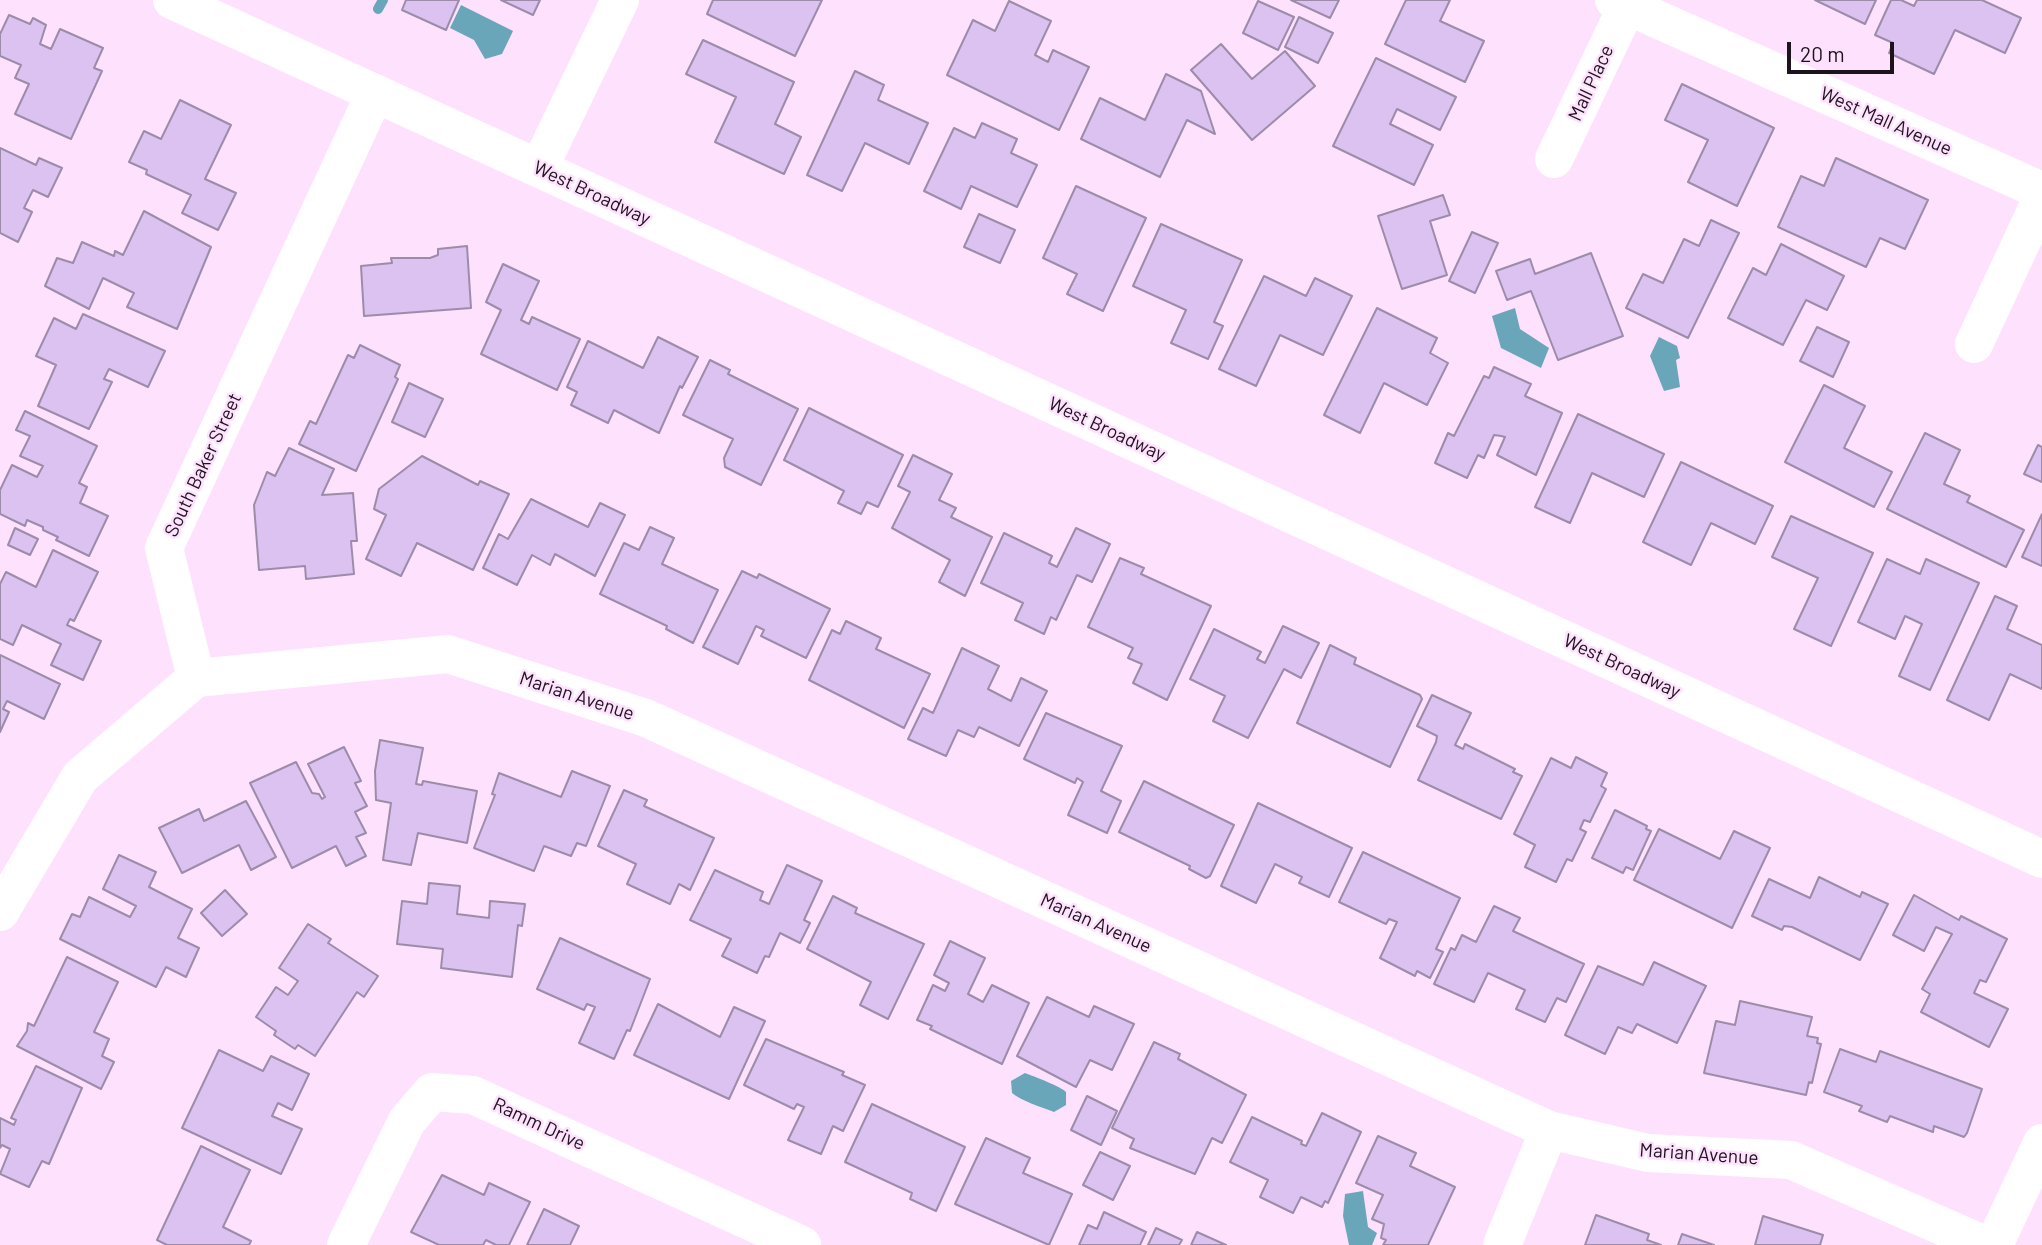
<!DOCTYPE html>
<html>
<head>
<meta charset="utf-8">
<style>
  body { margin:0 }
  #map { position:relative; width:2042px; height:1245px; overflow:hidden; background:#fee1fc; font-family:Barlow,sans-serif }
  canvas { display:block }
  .scale { position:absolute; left:1787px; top:42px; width:107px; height:32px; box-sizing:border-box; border:4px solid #1d131d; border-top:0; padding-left:9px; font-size:21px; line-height:24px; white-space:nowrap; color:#1d131d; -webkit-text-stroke:5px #fee1fc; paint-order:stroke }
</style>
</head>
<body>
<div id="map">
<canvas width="2042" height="1245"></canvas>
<div class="scale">20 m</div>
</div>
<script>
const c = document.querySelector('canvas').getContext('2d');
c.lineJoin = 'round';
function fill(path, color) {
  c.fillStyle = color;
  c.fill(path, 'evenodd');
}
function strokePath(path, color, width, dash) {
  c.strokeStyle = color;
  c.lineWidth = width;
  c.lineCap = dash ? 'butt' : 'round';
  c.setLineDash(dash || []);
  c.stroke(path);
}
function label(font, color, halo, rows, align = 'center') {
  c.font = font + ' Barlow,sans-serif';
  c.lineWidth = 5;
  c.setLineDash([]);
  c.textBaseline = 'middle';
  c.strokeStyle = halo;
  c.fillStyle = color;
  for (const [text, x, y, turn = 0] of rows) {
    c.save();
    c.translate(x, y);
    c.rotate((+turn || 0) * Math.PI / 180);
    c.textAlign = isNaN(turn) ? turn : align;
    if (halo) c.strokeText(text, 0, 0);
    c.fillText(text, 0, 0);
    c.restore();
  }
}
fill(new Path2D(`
  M461,5L513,31L502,54L485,59L474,40L450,28Z
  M1515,308L1520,329L1549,348L1541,368L1501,348L1492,316Z
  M1659,337L1677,346L1680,358L1676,360L1680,387L1664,391L1650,356Z
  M1025,1073C1033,1076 1062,1087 1066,1092V1105L1054,1112C1041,1107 1022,1101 1012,1093L1011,1081Z
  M1363,1191L1368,1227L1377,1233L1372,1245H1349L1343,1216L1345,1194Z`), '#69a6b9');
strokePath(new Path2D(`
  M378,9L383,0`), '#69a6b9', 10);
const building = new Path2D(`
  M406,0H459L446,30L402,10Z
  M501,0H540L533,15Z
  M713,0H822L795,56L707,14Z
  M1291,0H1339L1330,18Z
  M1406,0H1450L1440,21L1484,41L1465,82L1385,44Z
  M1815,0H1876L1865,24Z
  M1891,0H1901L1914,6L1917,0H1982L2021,18L2005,53L1955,30L1934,74L1889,53L1893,43L1875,35Z
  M1009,1L1051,21L1035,55L1048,62L1053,50L1089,67L1059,130L947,75L973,20L995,31Z
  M1258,1L1294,17L1278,50L1243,33Z
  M9,15L30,24L33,18L46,25L40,44L51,49L60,29L103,48L94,68L102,71L71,139L15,114L29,84L15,78L21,65L0,56V34Z
  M1299,17L1333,33L1318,63L1285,47Z
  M703,40L794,82L775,124L801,137L784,174L715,142L736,97L686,74Z
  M1221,44L1252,79L1285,51L1315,86L1252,140L1191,70Z
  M1376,58L1456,97L1440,130L1397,109L1390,124L1433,145L1414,185L1333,146Z
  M855,71L884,85L878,100L928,123L909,164L865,143L842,191L807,175Z
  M1166,74L1201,91L1215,134L1187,120L1160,177L1081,139L1100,98L1145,120Z
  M1682,84L1774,128L1737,206L1688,182L1708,140L1665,120Z
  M180,100L231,125L205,179L236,193L218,230L182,213L191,195L146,174L147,170L129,162L144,131L161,139Z
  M982,123L1017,139L1011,153L1037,165L1017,207L971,186L961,209L924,191L954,128L975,138Z
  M0,148L36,165L39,158L62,168L48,197L33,190L24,208L32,212L18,242L0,233Z
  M1836,158L1928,200L1905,249L1880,238L1866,267L1778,227L1801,176L1824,186Z
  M1076,186L1146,218L1103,311L1067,294L1077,274L1043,258Z
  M1443,195L1450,215L1430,221L1447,275L1402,289L1378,216Z
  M144,211L211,247L177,329L127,307L134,293L103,278L89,309L45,286L57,258L73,263L82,242L114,256L115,251L123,255Z
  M979,214L1015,230L1000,263L964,247Z
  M1711,220L1739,233L1688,338L1626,308L1643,274L1663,283L1684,239L1699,246Z
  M1161,224L1242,260L1214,322L1223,326L1208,359L1171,343L1186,310L1133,286Z
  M1472,232L1498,243L1475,293L1449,281Z
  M1781,244L1844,276L1827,310L1806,300L1783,345L1728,318L1753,268L1766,275Z
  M467,246L471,308L364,316L361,266L392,263L391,258H430L438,255V249Z
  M1591,253L1623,336L1558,360L1531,291L1507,300L1496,271L1530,259L1535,274Z
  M503,264L539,281L521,320L529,324L532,317L580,339L557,390L481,354L501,310L486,302Z
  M1264,276L1306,296L1315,278L1352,296L1323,355L1280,335L1256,386L1219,369Z
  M1377,308L1437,338L1430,353L1448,363L1427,405L1384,383L1360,433L1324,415Z
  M83,314L165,351L148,387L109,369L104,379L112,382L89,429L38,406L56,365L36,356L54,318L76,329Z
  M1817,327L1849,342L1833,377L1800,361Z
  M658,337L698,357L682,388L680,386L659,433L614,410L608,423L571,405L577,392L567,387L588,341L643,368Z
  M360,345L400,365L395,377L398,379L356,471L299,444L310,421L316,424L348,355L354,358Z
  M710,360L730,370L728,374L798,409L761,485L725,467L724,458L733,439L683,415Z
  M1494,367L1531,384L1525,396L1562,413L1536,475L1497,455L1505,437L1501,436L1494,435L1484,458L1478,455L1467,478L1435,463L1448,433L1454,436L1484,376L1489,378Z
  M409,383L443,399L425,437L392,422Z
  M1824,385L1865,406L1844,448L1892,472L1874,507L1785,462Z
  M809,408L903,455L878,507L867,502L861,514L838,503L844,491L784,460Z
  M25,411L97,446L79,483L87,487L80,503L108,516L89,556L56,540L58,537L43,530V527L27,520L25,526L0,514V490L12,465L37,477L43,466L20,456L30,436L16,430Z
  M1578,414L1664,454L1644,497L1592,473L1570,523L1535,507Z
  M1925,433L1960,450L1944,484L1970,496L1967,502L2024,530L2006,567L1887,509Z
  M2038,445L2042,447V482L2024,474Z
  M289,448L334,469L322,495L353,493L357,541H351L354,574L306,579L305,566L259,570L254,505L267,472L275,476Z
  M913,455L952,474L939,500L956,508L951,517L992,537L965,596L939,582L950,560L892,528L910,492L898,486Z
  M422,456L478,485L480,481L509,494L473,570L417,543L401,576L366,559L386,515L374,509L379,489Z
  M1681,462L1773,506L1755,544L1711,523L1691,565L1643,542Z
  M531,499L588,527L600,503L625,515L595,576L555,554L550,565L532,555L517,585L483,568L499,534L508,539Z
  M2042,514V566L2022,557Z
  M1791,516L1873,553L1831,646L1794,629L1818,578L1772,557Z
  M650,527L674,538L662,564L718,590L693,643L666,629L667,626L600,594L624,543L639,550Z
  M15,528L38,539L30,555L8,545Z
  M1076,528L1110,544L1092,582L1077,575L1056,620L1051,617L1044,634L1015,620L1023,603L981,583L1004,533L1052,556L1049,563L1057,567Z
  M53,550L98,572L74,621L70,619L67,625L101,641L83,680L51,665L61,644L22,625L13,645L0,639V584L6,572L36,587Z
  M1120,558L1144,568L1141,574L1211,606L1167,700L1133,683L1142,664L1128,658L1133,648L1088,627Z
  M1887,559L1920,574L1926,559L1979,583L1930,690L1899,676L1922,624L1905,616L1895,639L1858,622Z
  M742,571L757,578L759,574L830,609L806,658L761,636L764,630L756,626L738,664L703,647Z
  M1995,596L2017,606L2007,629L2042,645V689L2010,674L1989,720L1947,700Z
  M846,621L881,638L876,649L930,674L904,728L809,680L832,630L840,634Z
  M1283,626L1319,643L1301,678L1284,669L1248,738L1213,721L1225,696L1190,679L1214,629L1261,652L1257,659L1265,663Z
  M1330,645L1356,658L1354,664L1420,695L1422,699L1390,767L1297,723Z
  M962,648L999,666L988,689L1011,701L1021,678L1047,691L1019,746L979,727L974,737L958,730L946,756L908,739L923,708L933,713Z
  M0,655L60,684L44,719L7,701L3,709L9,712L0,732Z
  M1432,695L1471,713L1455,745L1463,749L1465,744L1515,769L1513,772L1522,776L1501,819L1418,780L1436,742L1437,736L1417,726Z
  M1046,713L1122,746L1101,791L1121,801L1107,833L1068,815L1083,782L1077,778L1075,783L1024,759Z
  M380,740L423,748L416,784L422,785L423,781L477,791L467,843L418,833L411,865L383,860L391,803L376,800L375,771Z
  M344,747L361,781L355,783L367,806L355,812L366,833L356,837L366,856L346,866L336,846L292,868L250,783L296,762L312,793L319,794L322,799L325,797L308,764Z
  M1576,757L1607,773L1601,786L1606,789L1590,822L1584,820L1580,829L1586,832L1572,861L1567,859L1556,882L1525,867L1535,845L1514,834L1551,758L1571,768Z
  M572,771L610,786L586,846L577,843L571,856L544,846L534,871L474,848L495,795L492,794L499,773L561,797Z
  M1144,781L1234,825L1210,876L1206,878L1189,869L1190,866L1119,832Z
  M624,790L647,800L644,806L714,838L690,890L679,884L670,904L627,884L636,864L598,846Z
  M246,801L276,857L251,870L239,845L182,873L159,828L199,809L204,821Z
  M1258,803L1352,848L1329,897L1299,883L1302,877L1275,864L1256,903L1221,886Z
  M1615,810L1647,826L1646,829L1651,831L1633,870L1626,867L1623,873L1592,858Z
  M1659,829L1720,859L1734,831L1770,848L1732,928L1634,880Z
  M1363,852L1460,898L1436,949L1443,952L1430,978L1417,971L1415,976L1380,958L1397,922L1389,919L1386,924L1339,902Z
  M119,855L156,872L149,887L192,909L178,938L199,948L186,977L166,967L156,987L60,939L72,914L80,917L89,897L130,917L136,906L103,889Z
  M787,865L822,881L804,920L810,923L800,943L780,933L769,957L765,956L757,973L722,956L731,939L690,920L715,870L763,892L760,900L769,904Z
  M1819,877L1860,897L1862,892L1888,904L1860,960L1792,927L1784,926L1782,930L1752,916L1769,879L1810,898Z
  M429,883L460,886L457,914L489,918L490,901L525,904L522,926L518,925L512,977L441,968L443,949L397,944L402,901L427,904Z
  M225,890L247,914L222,936L201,913Z
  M1914,895L1959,920L1961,916L2007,939L1986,982L1980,980L1974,993L2008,1009L1989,1047L1921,1012L1930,994L1922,989L1952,934L1936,927L1924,951L1893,935Z
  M833,896L857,908L855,913L924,944L888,1019L860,1005L871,982L807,949Z
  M1494,906L1520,918L1513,931L1584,964L1566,1002L1557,998L1545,1022L1516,1009L1525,990L1488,973L1474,1002L1434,984L1451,948L1455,950L1462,935L1476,942Z
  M308,924L331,939L328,943L378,976L364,997L357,992L315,1056L298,1045L295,1049L274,1035L276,1031L256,1017L276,987L288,995L298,981L279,968Z
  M560,938L650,979L630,1031L627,1030L614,1059L579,1043L595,1007L587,1004L584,1010L537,989Z
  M950,941L985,958L968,994L983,1002L992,985L1029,1003L1002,1064L930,1029L932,1026L917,1020L933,985L945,991L949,983L934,975Z
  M67,957L118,982L94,1032L109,1039L102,1056L114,1062L101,1089L17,1046L27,1031L28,1023L34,1026Z
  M1654,962L1706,986L1677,1043L1637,1024L1632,1033L1618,1027L1605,1054L1565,1035L1598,966L1643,985Z
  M1047,997L1089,1017L1094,1006L1134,1024L1112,1070L1090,1060L1076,1087L1017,1056Z
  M1740,1001L1812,1017L1807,1036L1818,1038L1817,1043L1821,1044L1812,1083L1809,1082L1806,1095L1704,1073L1716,1021L1735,1025Z
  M658,1004L720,1037L734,1007L765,1021L729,1099L634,1055Z
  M766,1039L844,1072L842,1075L865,1085L843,1131L833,1126L821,1154L788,1140L804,1107L797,1104L794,1109L744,1085Z
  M1154,1042L1180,1054L1178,1059L1246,1095L1222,1143L1212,1138L1195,1174L1130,1148L1134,1139L1112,1128Z
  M1840,1049L1876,1062L1880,1051L1982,1089L1967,1133L1964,1137L1934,1126L1933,1132L1890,1116L1887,1122L1859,1111L1862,1106L1824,1092Z
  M219,1050L263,1071L271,1056L309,1074L292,1110L278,1103L272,1116L302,1129L281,1174L182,1128Z
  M36,1066L82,1088L49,1164L42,1161L29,1187L0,1174L10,1149L2,1145L0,1148V1118L14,1125L16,1120L11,1118Z
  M1087,1096L1117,1111L1101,1145L1071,1130Z
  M872,1104L965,1147L936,1211L910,1199L912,1193L845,1162Z
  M1322,1113L1361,1132L1328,1203L1325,1201L1322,1207L1301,1197L1293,1213L1260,1197L1268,1180L1230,1162L1252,1117L1302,1141L1301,1144L1306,1146Z
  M1378,1136L1416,1153L1410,1166L1455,1187L1428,1245H1383L1386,1240L1381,1238L1384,1224L1372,1219L1383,1195L1356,1183Z
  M986,1138L1030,1158L1023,1173L1072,1194L1049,1245L955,1204Z
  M201,1146L250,1170L223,1227L251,1241L249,1245H167L157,1240Z
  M1100,1152L1130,1166L1113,1200L1083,1185Z
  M442,1175L484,1195L489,1183L530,1202L509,1245H496L486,1240L483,1245H439L411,1232Z
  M544,1209L579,1226L570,1245H527Z
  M1104,1212L1146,1232L1140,1245H1079L1088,1225L1097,1229Z
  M1596,1215L1649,1234L1647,1240L1661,1245H1585Z
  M1763,1216L1823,1235L1820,1245H1755Z
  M1156,1228L1182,1240L1179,1245H1148Z
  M1197,1232L1226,1245H1191Z
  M1682,1234L1714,1245H1678Z`);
fill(building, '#dbc2f0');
strokePath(building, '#9c8caa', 2);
strokePath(new Path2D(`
  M1614,0L2042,191
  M1554,159L1627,6
  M539,168L620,0
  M1974,344L2042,198
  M196,678L448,654L646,718L1549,1130L1648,1153L1791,1160L1985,1245
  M0,912L80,777L196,678L164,548L375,93
  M346,1245L407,1121L432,1092L473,1095L802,1245
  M1502,1245L1549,1130
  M1994,1245L2042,1143`), '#fff', 38);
strokePath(new Path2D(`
  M172,0L2042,859`), '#fff', 38);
label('19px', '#1d131d', '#fee1fc', [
  ["Mall Place",1591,83,-65],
  ["West Mall Avenue",1886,121,24],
  ["West Broadway",592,193,25],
  ["West Broadway",1107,429,25],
  ["South Baker Street",203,465,-65],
  ["West Broadway",1622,666,25],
  ["Marian Avenue",577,696,18],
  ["Marian Avenue",1096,923,24],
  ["Ramm Drive",539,1124,25],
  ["Marian Avenue",1699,1154,4]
]);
</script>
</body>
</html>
